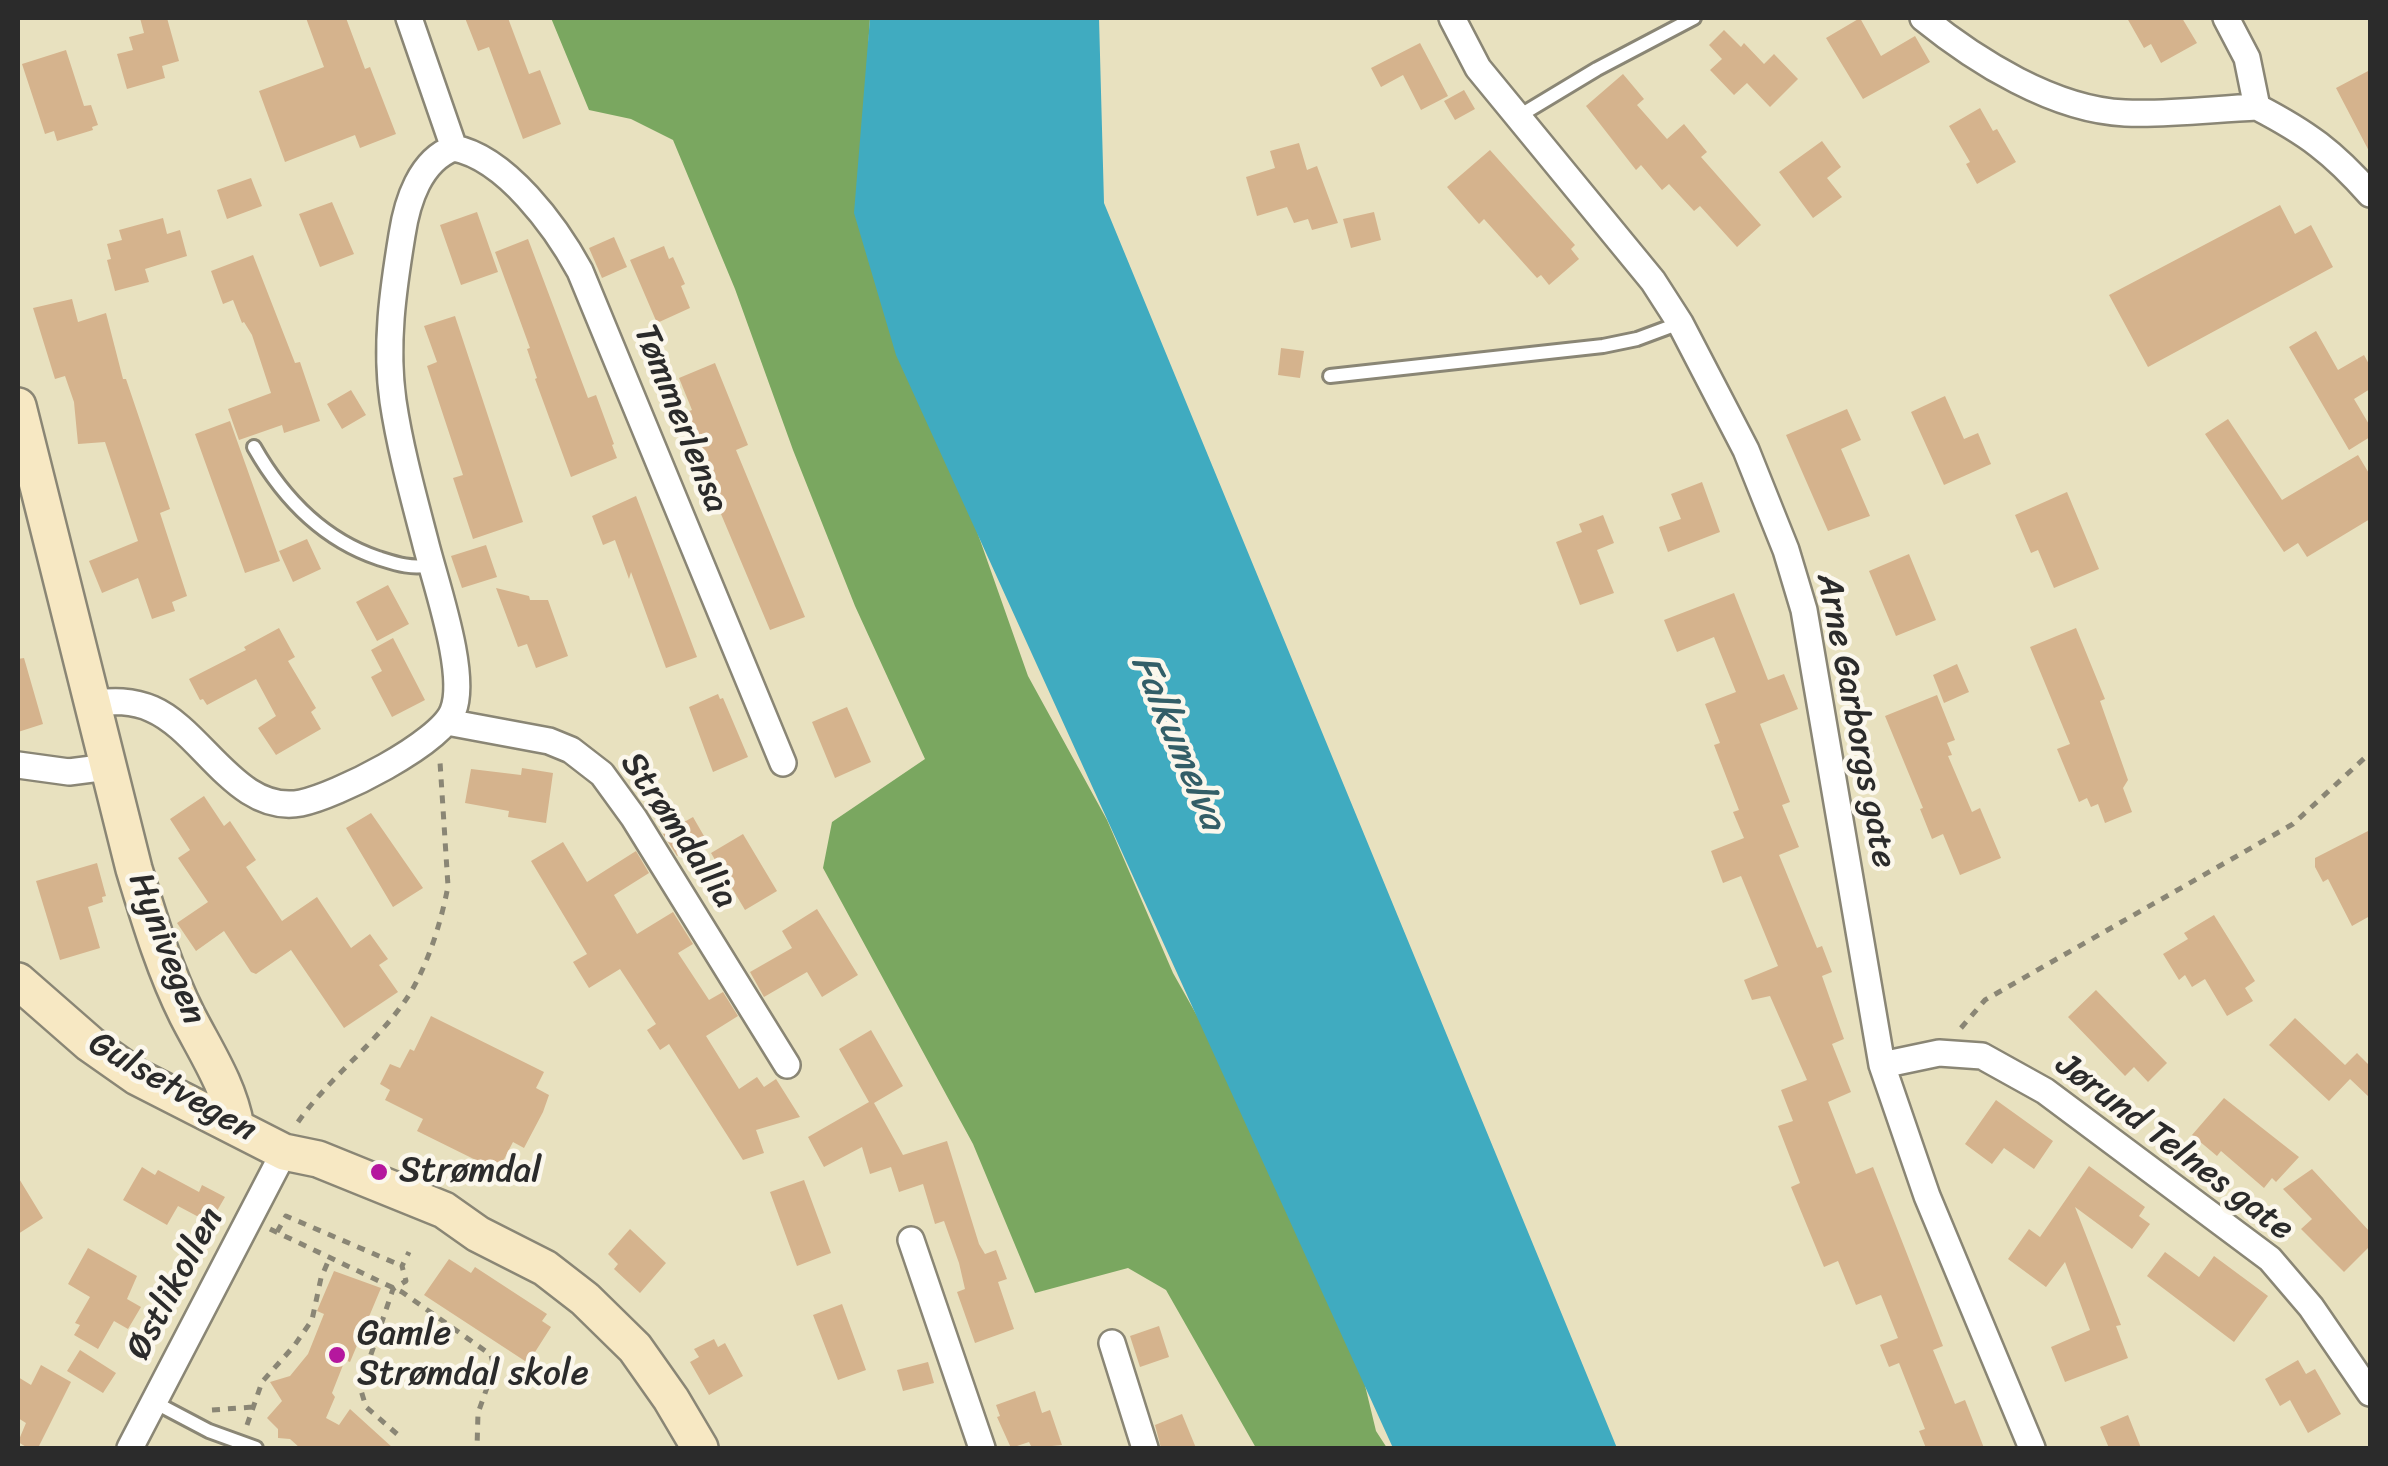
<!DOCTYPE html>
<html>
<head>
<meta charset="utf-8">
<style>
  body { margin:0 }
  #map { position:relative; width:2388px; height:1466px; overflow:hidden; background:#e8e1bf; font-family:Sriracha,sans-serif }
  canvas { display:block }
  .frame { position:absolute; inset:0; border:20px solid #2b2b2b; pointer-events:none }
</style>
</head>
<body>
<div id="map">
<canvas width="2388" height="1466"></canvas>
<div class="frame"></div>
</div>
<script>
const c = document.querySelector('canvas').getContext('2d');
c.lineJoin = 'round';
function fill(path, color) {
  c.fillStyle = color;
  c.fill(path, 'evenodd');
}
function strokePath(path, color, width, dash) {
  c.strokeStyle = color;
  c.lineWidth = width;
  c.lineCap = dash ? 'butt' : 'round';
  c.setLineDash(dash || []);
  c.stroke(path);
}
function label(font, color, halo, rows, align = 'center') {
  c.font = font + ' Sriracha,sans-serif';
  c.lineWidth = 9;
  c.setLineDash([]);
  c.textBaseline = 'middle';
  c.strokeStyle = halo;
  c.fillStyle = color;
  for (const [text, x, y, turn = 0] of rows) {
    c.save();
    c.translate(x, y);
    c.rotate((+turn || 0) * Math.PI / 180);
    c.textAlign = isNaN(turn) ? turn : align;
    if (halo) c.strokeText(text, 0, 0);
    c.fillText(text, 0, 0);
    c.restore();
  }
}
fill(new Path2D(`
  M551,18H870L868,49L974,523L1028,676L1107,820L1173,973L1335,1261L1376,1431L1387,1448H1256L1166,1290L1128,1268L1035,1293L973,1144L823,868L832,822L925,759L855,606L793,450L735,289L673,140L631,119L589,110Z`), '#7aa760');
fill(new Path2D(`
  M870,18H1099L1104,203L1617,1448H1393L896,355L854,213Z`), '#40abc0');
fill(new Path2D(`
  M140,18H167L179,61L162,66L165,78L127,89L117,54L133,50L129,37L144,33Z
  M306,18H346L365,69L370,67L396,134L360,148L355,135L285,162L259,91L324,67Z
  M465,18H508L529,74L540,70L561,124L523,139L489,47L478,51Z
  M1860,18L1881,56L1915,36L1930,62L1863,99L1826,38Z
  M2127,18H2182L2197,43L2161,63L2151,44L2144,48Z
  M1724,30L1741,47L1744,43L1764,64L1774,54L1798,79L1770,107L1747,83L1734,95L1710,70L1722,59L1709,45Z
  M1420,43L1448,96L1421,110L1403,75L1381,87L1371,68Z
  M66,50L84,106L91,105L98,125L92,127L93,130L57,141L54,131L45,134L22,64Z
  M2370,70V153L2336,88Z
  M1623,74L1644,99L1637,105L1667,139L1684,124L1707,152L1701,157L1761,225L1737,247L1700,206L1694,211L1669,184L1662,190L1641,165L1636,170L1586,106Z
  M1464,90L1475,109L1455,120L1444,101Z
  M1980,108L1993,131L1997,129L2016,162L1977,184L1966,164L1970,162L1949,126Z
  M1822,141L1841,167L1827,178L1842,197L1813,218L1779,172Z
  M1299,143L1307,170L1317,166L1338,223L1312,230L1308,219L1294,223L1287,207L1257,216L1246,177L1275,168L1270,151Z
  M1490,150L1575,245L1571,249L1579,259L1549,285L1541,275L1537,278L1484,219L1479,224L1447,187Z
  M251,178L262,206L227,219L217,190Z
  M332,202L354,254L320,267L299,214Z
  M2280,205L2295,234L2311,225L2333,267L2148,367L2109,295Z
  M477,212L498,272L461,285L440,225Z
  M1374,212L1381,240L1351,248L1343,219Z
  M163,218L167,234L180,230L187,256L145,269L149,282L115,291L107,260L111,259L107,244L122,240L119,230Z
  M614,237L627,267L602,278L589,248Z
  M528,239L588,398L596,395L614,444L612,445L617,458L571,477L535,379L537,378L527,349L530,348L495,252Z
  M664,246L669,259L673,257L685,284L681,286L690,308L657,323L630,260Z
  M253,255L295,363L300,362L320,421L284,433L282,425L239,440L228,409L271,393L252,335L244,322L242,323L233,300L223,304L211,271Z
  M72,299L78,322L106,313L123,379H126L170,509L160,513L187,596L172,602L175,611L152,619L138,578L102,593L89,561L138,541L105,442L78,444L74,402L65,376L55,379L33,308Z
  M455,316L523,522L473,539L453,478L463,475L427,366L437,362L424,326Z
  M2316,331L2338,370L2364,355L2370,366V389L2354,399L2370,426V437L2349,450L2289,347Z
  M1281,348L1304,351L1300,378L1278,375Z
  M715,363L748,445L736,450L805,617L770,630L710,488L717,485L686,412L692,410L679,378Z
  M351,390L366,415L342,429L327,404Z
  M1945,396L1964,439L1978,433L1991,464L1944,485L1911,412Z
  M1847,409L1861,440L1841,449L1870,516L1828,531L1786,435Z
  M2228,419L2282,500L2358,455L2370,475V519L2307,557L2298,543L2284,552L2205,434Z
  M230,421L280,561L245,573L195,434Z
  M1702,482L1720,532L1668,552L1659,527L1681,519L1671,494Z
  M2067,492L2099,569L2054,588L2038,550L2031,553L2015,515Z
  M636,496L697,657L666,668L631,572L629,579L615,540L603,545L592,516Z
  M1603,515L1614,543L1597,550L1614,593L1580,605L1556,542L1582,532L1579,524Z
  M307,539L321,569L293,582L279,551Z
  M486,545L497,577L462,588L451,556Z
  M1909,554L1936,620L1896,636L1869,571Z
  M388,585L409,624L377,641L356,602Z
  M496,588L529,596L530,600H548L568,656L536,668L527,644L518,647Z
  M1734,593L1768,680L1784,674L1798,709L1760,724L1790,802L1782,805L1799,847L1779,855L1817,948L1822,946L1832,972L1822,976L1844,1039L1832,1044L1851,1092L1828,1102L1856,1174L1873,1167L1943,1346L1933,1350L1955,1404L1965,1400L1984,1448H1926L1919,1431L1925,1429L1899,1363L1889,1367L1880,1345L1898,1338L1881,1295L1856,1305L1838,1261L1824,1267L1791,1187L1800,1183L1778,1126L1793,1121L1781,1090L1807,1080L1770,996L1752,1000L1744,980L1778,966L1741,876L1723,883L1711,851L1744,838L1733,812L1739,810L1714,745L1720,743L1705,704L1736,692L1714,637L1677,652L1664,620Z
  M279,628L295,657L288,661L316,708L311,712L321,729L276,755L258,728L276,716L256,679L207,705L203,699L200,700L189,679L246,650L244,647Z
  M2076,628L2105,699L2100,701L2128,780L2123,788L2132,812L2105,823L2098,804L2091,807L2087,798L2079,802L2057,749L2070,744L2030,647Z
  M393,638L425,700L392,717L371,677L382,671L371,650Z
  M24,658L43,724L18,732V659Z
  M1957,664L1969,692L1944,703L1933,675Z
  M718,694L720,699L723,698L748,757L713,772L689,707Z
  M1937,695L1955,740L1947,743L1952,755L1948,756L1972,812L1980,808L2001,858L1960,875L1943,834L1932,839L1920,809L1923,808L1885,716Z
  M847,707L871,762L835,778L812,722Z
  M522,768L553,773L546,823L508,817L509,811L465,803L471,769L521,775Z
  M204,796L224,826L230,821L256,860L246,867L282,921L317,897L351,948L370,934L388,959L379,965L398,992L344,1028L291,950L256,974L251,972L224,931L196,951L177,923L208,902L178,858L190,850L170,819Z
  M371,813L423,888L393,907L346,828Z
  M693,817L708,843L684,857L681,853L677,856L663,834Z
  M2370,830V916L2352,926L2328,879L2323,882L2315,867V858Z
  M743,834L777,891L745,910L711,853Z
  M563,842L587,882L636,851L649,873L614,895L637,934L673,912L693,944L678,953L709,1000L723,992L738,1016L706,1036L739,1089L757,1077L764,1087L776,1079L800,1117L756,1130L764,1153L743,1160L669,1044L660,1050L647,1030L656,1024L620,969L589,988L573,962L587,954L531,861Z
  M97,863L106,896L102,897L103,902L88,907L100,948L60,960L36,881Z
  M817,909L858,975L822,997L807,972L764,997L750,972L792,948L782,931Z
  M2214,915L2255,981L2245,988L2253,1001L2227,1016L2205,979L2192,987L2185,975L2179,980L2163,954L2188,939L2184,933Z
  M2096,990L2167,1063L2148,1082L2134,1067L2125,1076L2068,1017Z
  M431,1016L544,1072L536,1088L549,1095L543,1112L524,1148L513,1142L498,1171L417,1131L423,1119L385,1100L390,1090L380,1084L390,1064L400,1068L410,1049L414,1051Z
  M2295,1018L2345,1065L2357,1053L2370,1066V1098L2350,1079L2329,1101L2269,1045Z
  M871,1030L903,1086L874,1103L903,1155L947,1141L979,1244L985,1254L996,1250L1007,1279L998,1282L1014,1329L975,1343L957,1292L965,1289L959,1263L944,1221L935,1224L923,1184L899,1192L891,1167L870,1174L862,1147L824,1167L808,1137L869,1102L839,1049Z
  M2224,1098L2299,1157L2276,1182L2272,1178L2264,1188L2221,1151L2217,1156L2192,1135Z
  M1996,1100L2053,1141L2034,1169L2004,1148L1992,1164L1965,1144Z
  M2089,1166L2145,1207L2139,1216L2150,1224L2132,1249L2075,1207L2121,1325L2116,1326L2128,1358L2065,1382L2051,1347L2090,1330L2065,1262L2046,1287L2008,1259L2029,1229L2040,1237Z
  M142,1167L155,1175L158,1170L199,1192L202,1185L225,1197L210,1223L178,1206L167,1225L123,1200Z
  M2312,1169L2370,1232V1246L2344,1272L2301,1229L2312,1219L2283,1189Z
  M18,1177L43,1218L18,1234Z
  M804,1180L831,1253L797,1266L770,1192Z
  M630,1229L666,1263L640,1293L614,1269L618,1264L608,1254Z
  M88,1248L137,1276L127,1299L141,1307L128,1329L114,1321L98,1349L74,1335L80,1325L75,1323L90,1297L68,1284Z
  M2165,1252L2199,1277L2214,1256L2268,1296L2234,1342L2147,1276Z
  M449,1259L471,1273L475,1267L547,1314L542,1321L551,1327L528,1363L424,1295Z
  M334,1271L381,1288L350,1362L345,1360L332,1393L335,1397L326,1418L339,1425L350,1409L393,1448H300L290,1439L278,1438V1429L267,1418L282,1401L270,1382L290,1376L308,1354L324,1314L317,1311Z
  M842,1304L866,1370L838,1380L813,1315Z
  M1159,1326L1169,1357L1140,1367L1130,1336Z
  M714,1339L718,1347L725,1343L743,1376L709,1395L690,1362L699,1357L694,1349Z
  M80,1350L116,1373L103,1393L67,1371Z
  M2298,1360L2306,1374L2315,1369L2341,1414L2308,1433L2290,1400L2280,1406L2265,1379Z
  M928,1362L934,1383L903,1391L897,1370Z
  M41,1365L71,1382L38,1448H28L18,1442L26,1423L18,1418V1377L31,1385Z
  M1035,1391L1042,1413L1050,1410L1062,1445L1032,1448L1029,1442L1011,1448L997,1417L1000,1416L996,1405Z
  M1182,1414L1196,1448H1161L1155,1425Z
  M2128,1415L2141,1448H2109L2100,1427Z`), '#d5b38d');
const lane = new Path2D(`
  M1519,116L1597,69L1694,18
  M1330,376L1603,346L1637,339L1680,323
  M254,447C283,498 322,539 378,558C397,564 411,569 431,565
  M154,1402L209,1431L256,1448`);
const street = new Path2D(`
  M1452,18L1478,68L1653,281L1680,323L1746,450L1786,550L1804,610L1882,1065L1927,1196L2032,1448
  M1923,18C1976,61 2054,110 2125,113C2168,115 2213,109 2257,107
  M2226,18L2247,58L2257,107C2307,133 2333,152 2370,194
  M454,148C506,158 556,227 580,271L783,763
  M93,703C113,701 132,700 152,709C203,731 237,815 301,803C336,796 440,744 453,711C468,674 435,582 425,541C413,495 400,448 393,401C385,345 393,290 402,235C407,202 420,160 454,148L409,18
  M447,722L549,741L571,750L602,774L634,818L787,1065
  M18,765L69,772L108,767
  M1882,1065L1939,1053L1982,1056L2045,1091L2270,1259L2311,1307L2370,1393
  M911,1240L982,1448
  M1112,1343L1145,1448
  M130,1448L284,1152`);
const secondary = new Path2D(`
  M18,406L134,869C149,918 164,969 187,1015C206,1052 229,1086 236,1127
  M18,981L90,1044L137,1077L284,1152L318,1159L444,1210L478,1234L545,1268L585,1299L635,1348L671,1399L700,1448`);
strokePath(lane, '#8a8675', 18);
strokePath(street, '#8a8675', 30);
strokePath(secondary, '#8a8675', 40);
strokePath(new Path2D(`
  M1961,1028L1985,1000L2293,824L2370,753
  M298,1122C329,1078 374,1045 405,1001C427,969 441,923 448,886L440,762
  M270,1229L402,1292L491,1355L494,1368L478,1413L477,1448
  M277,1232L286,1216L402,1266
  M212,1410L253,1407
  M247,1425L262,1382L294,1346L312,1320L321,1278L330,1257
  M397,1434L366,1407L360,1387L393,1289L406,1281L402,1266L409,1252`), '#8a8675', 5, [8, 8]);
strokePath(lane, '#fff', 12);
strokePath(street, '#fff', 25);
strokePath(secondary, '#f7e8c3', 35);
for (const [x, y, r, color] of [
  [379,1172,10,"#b5179e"],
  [337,1355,10,"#b5179e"]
]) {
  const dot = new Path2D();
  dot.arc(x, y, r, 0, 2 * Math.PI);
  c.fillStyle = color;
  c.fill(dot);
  strokePath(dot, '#fbf7ec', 4);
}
label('35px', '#2b2b2b', '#fbf7ec', [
  ["Tømmerlensa",680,419,68],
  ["Arne Garborgs gate",1855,721,79],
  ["Strømdallia",678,831,56],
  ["Hynivegen",166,949,69],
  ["Gulsetvegen",172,1088,30],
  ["Jørund Telnes gate",2174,1148,37],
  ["Østlikollen",176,1284,-62]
]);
label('35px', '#2b2b2b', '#fbf7ec', [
  ["Strømdal",399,1172],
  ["Gamle",357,1335],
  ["Strømdal skole",357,1375]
], 'left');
label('italic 38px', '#335e67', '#fbf7ec', [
  ["Falkumelva",1177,743,67]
]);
</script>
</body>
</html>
